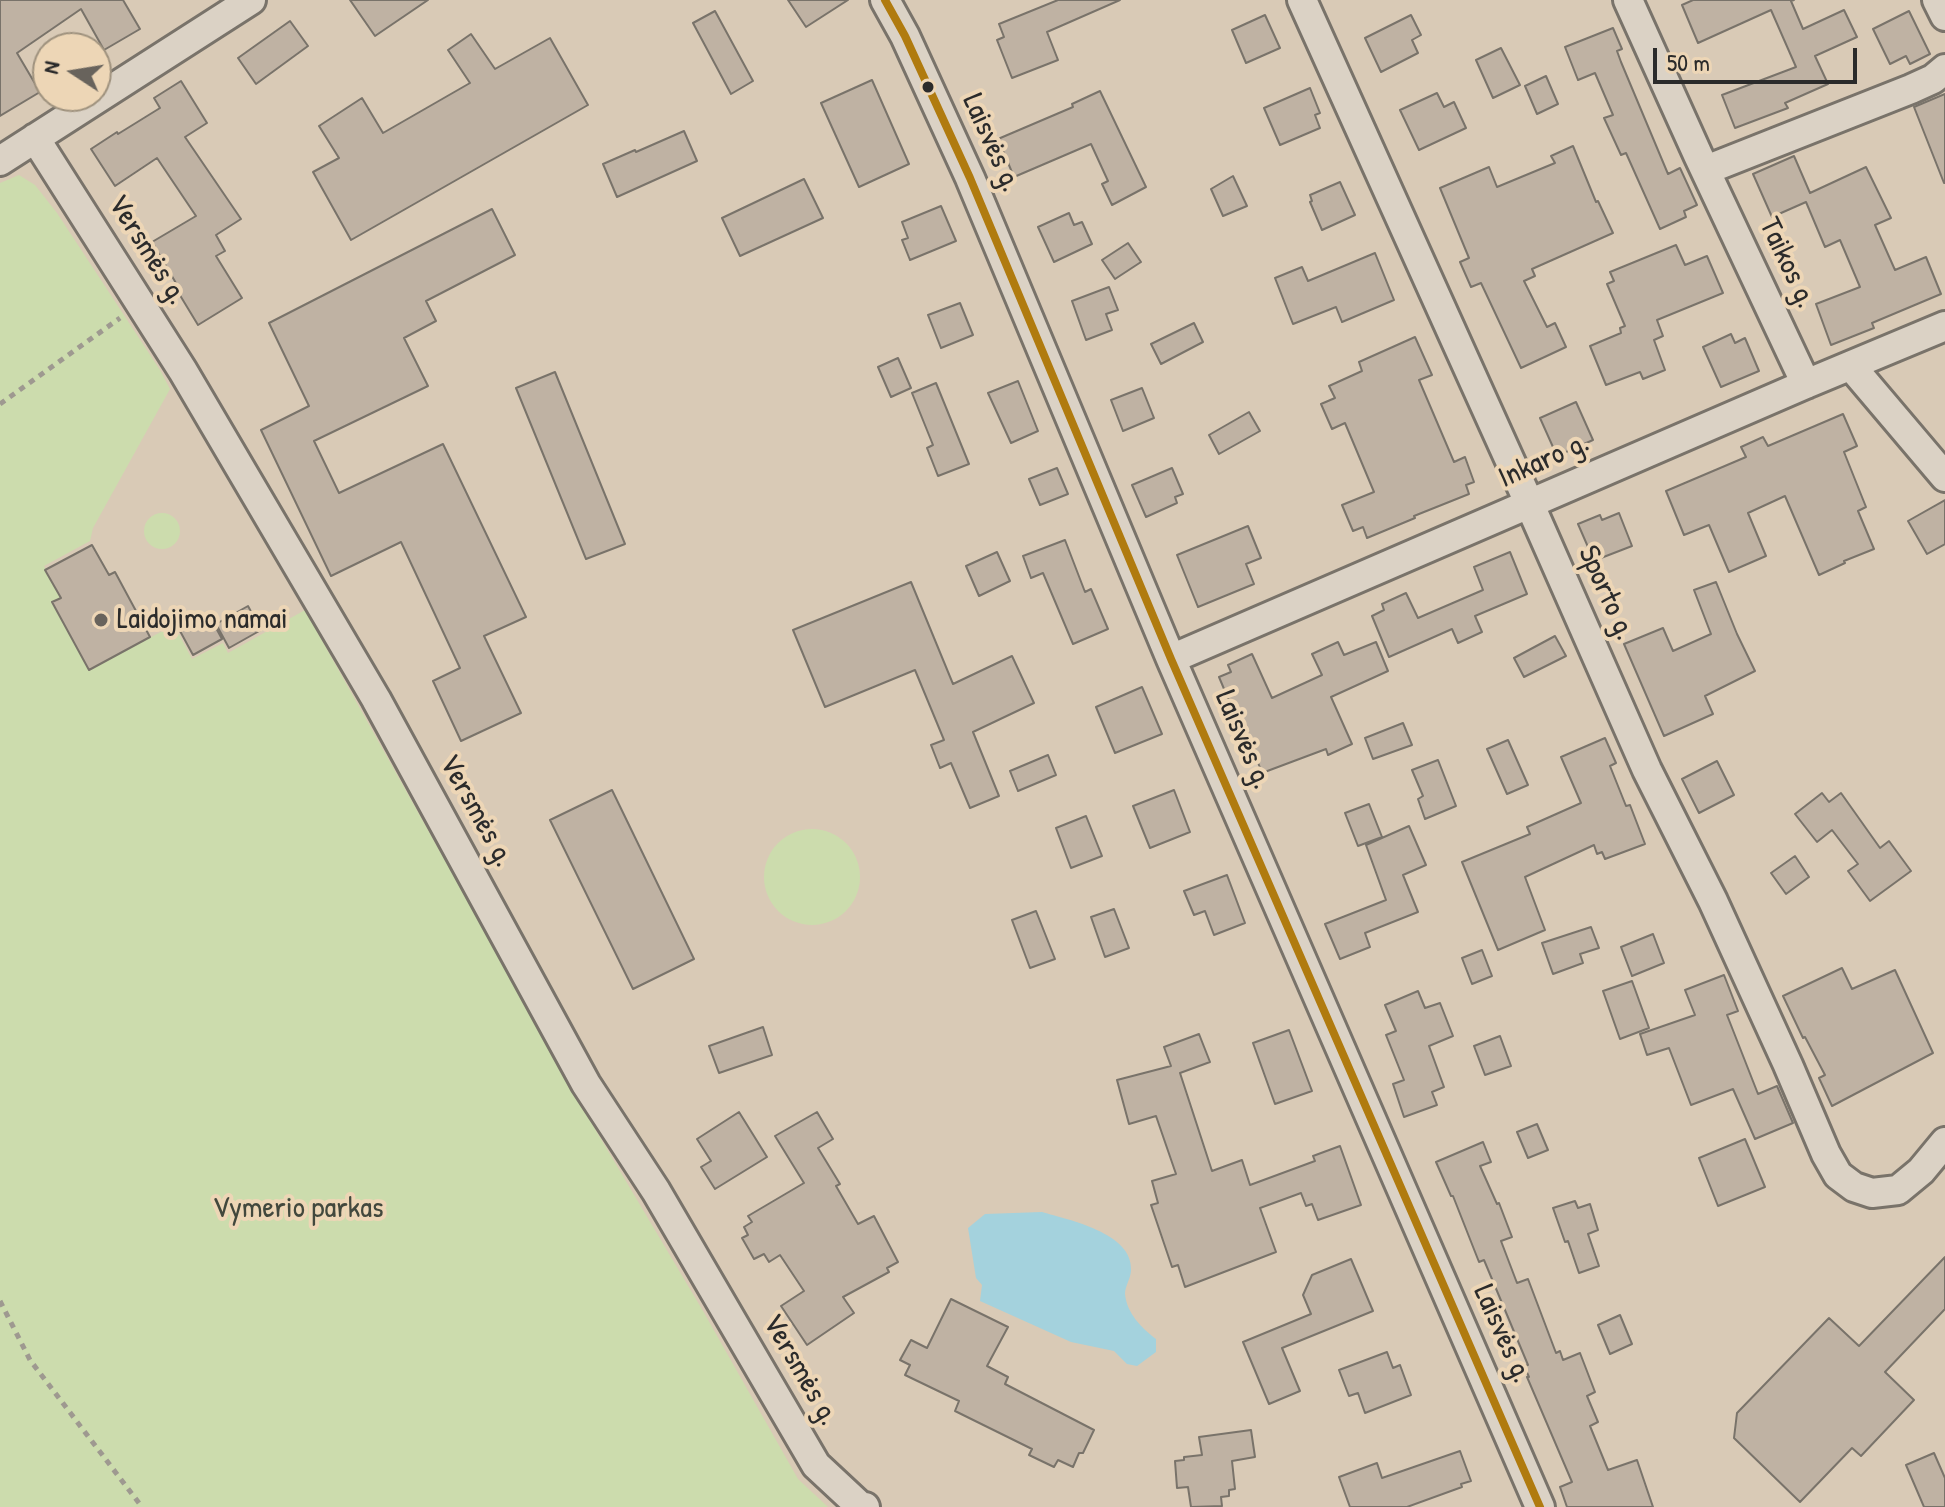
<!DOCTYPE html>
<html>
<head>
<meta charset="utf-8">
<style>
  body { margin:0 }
  #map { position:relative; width:1945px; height:1507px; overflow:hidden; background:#d9cab6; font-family:"Patrick Hand",sans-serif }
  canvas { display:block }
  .north { position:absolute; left:32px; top:32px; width:80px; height:80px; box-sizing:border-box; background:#edd6b6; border:2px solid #9f927e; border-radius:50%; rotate:282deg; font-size:22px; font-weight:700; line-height:32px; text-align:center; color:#2b2b2b }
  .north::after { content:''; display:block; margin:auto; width:28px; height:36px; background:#68635c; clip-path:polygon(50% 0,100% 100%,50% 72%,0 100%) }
  .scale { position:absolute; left:1653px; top:48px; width:204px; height:36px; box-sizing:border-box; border:4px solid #2b2b2b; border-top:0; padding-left:10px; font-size:24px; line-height:28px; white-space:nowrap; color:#2b2b2b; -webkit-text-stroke:6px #edd6b6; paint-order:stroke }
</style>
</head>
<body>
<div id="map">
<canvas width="1945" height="1507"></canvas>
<div class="north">N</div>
<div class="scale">50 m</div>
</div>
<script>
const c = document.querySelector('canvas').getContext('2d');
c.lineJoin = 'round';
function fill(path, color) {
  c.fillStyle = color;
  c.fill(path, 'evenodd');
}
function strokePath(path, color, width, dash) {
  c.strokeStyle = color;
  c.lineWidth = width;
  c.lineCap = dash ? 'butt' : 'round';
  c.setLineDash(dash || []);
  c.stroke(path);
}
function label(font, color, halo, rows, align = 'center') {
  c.font = font + ' "Patrick Hand",sans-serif';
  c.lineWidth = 8;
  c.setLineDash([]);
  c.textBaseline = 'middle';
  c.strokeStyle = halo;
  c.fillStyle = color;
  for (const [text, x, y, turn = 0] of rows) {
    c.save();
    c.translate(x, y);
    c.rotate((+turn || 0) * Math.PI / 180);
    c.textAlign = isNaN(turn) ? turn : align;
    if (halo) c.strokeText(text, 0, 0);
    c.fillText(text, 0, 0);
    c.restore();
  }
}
fill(new Path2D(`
  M19,175L35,185L57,213L160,370L170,389L93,528L90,541L44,566L61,598L53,603L89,670L174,625L192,659L223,643L228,653L305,610L595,1129L703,1311L798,1479L828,1507H0V183Z
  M144 531a18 18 0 1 1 36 0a18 18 0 1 1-36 0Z
  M764 877a48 48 0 1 1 96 0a48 48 0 1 1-96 0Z`), '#ccdcad');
fill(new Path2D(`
  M1042,1212C1069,1220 1133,1233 1131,1270C1131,1278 1125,1286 1125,1294C1127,1314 1142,1328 1156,1339V1352L1137,1366L1127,1364L1114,1351L1071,1342L980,1301L982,1285L976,1278L968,1228L985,1214Z`), '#a4d2dd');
const building = new Path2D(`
  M0,0H123L140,29L104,50L81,9L17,53L40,92L0,116Z
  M350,0H428L375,36Z
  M788,0H848L806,27Z
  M1058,0H1120L1047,32L1058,60L1012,78L997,40L1004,37L999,24Z
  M1693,0H1794L1791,1L1803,29L1844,10L1857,37L1815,56L1828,84L1785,103L1788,108L1735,128L1722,95L1796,67L1771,10L1698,43L1682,5Z
  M715,11L753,81L731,94L693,23Z
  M1909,11L1930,54L1910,64L1906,56L1890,64L1873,29Z
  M1265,15L1280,48L1246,63L1232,30Z
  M1411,15L1421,35L1412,40L1418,53L1381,72L1365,38Z
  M290,21L308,46L256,84L238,58Z
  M1613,28L1622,49L1617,51L1621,62L1668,174L1680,168L1697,205L1684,211L1686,217L1660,229L1626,153L1621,155L1604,118L1613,115L1595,73L1578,80L1565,47Z
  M471,34L495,69L550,38L588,105L351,240L313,172L339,158L319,126L362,98L383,133L470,83L448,50Z
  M1501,48L1520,85L1493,98L1476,60Z
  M1546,76L1558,104L1537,114L1525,86Z
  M872,80L909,164L859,187L821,103Z
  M181,81L207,123L185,137L241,219L216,235L225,251L216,256L242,298L198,325L178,292L180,290L152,242L196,216L157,158L115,186L91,149L117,132L118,134L160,108L154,98Z
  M1310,88L1320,113L1315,115L1320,128L1280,145L1264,108Z
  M1100,91L1146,187L1112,205L1102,184L1108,181L1091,144L1014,177L998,139L1073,107L1072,104Z
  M1437,93L1444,107L1454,102L1466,128L1419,150L1400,110Z
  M1945,94V183H1944L1914,107Z
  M684,131L697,161L617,197L603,164L635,150L636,152Z
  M1573,146L1596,202L1598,201L1613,233L1532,269L1535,276L1524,281L1547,327L1555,323L1566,347L1521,368L1481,283L1471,287L1460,262L1469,258L1440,188L1489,167L1497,187L1555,163L1551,156Z
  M1794,156L1810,193L1866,167L1891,218L1875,225L1895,270L1926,257L1941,294L1872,323L1874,328L1831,345L1816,304L1860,287L1840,240L1825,247L1806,202L1772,217L1753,174Z
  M1233,176L1247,206L1223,216L1211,189Z
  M804,179L823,218L740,256L722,218Z
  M1340,182L1355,215L1322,230L1310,202L1312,201L1310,195Z
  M941,206L956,241L910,260L902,240L908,238L902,222Z
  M492,209L515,255L426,301L436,321L404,338L428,386L314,441L339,493L443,444L526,617L484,636L521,713L461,741L433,681L460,668L401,542L331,576L261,430L309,406L269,323Z
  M1069,213L1074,225L1082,222L1092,244L1054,262L1038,227Z
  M1128,243L1141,262L1115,279L1102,260Z
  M1676,245L1685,265L1707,256L1723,293L1657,320L1663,336L1654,340L1665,370L1643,379L1640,372L1606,385L1590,346L1621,333L1620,328L1625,326L1607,284L1614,281L1610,272Z
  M1375,253L1394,300L1342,322L1336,307L1293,324L1275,278L1302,267L1308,281Z
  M1109,287L1118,310L1106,314L1112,330L1086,340L1072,301Z
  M960,303L973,335L941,348L928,315Z
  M1194,323L1203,342L1161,364L1151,344Z
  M1731,334L1735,343L1745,338L1759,371L1721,387L1703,347Z
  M1415,337L1432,375L1419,380L1454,462L1465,457L1474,482L1466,485L1469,494L1414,516L1415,518L1367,538L1363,527L1353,531L1342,505L1374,492L1345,423L1332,429L1321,404L1335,398L1329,386L1362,371L1359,362Z
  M898,358L911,388L891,397L878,367Z
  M555,372L625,544L586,559L516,388Z
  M1018,381L1038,431L1011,443L988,393Z
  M936,383L969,464L938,476L927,448L933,445L912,393Z
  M1142,388L1154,418L1123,431L1111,400Z
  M1576,402L1593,440L1557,456L1540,418Z
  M1249,412L1260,431L1219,454L1209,435Z
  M1843,414L1857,446L1844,452L1866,507L1858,511L1874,549L1844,561L1845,563L1819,575L1785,496L1748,513L1766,556L1729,572L1709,525L1684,535L1666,491L1746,457L1741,447L1763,437L1768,446Z
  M1057,468L1068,494L1040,505L1029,479Z
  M1172,468L1183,494L1175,497L1177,503L1146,517L1132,485Z
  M1945,500V544L1927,554L1908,521Z
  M1619,513L1632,546L1601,558L1595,544L1588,547L1578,524L1600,515L1602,520Z
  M1248,526L1261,558L1246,564L1254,584L1198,607L1177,555Z
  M1065,540L1085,592L1091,589L1108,629L1073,644L1043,573L1031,578L1023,556Z
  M92,545L109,575L115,572L150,637L89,670L52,602L61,598L45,570Z
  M997,552L1010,581L979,596L966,566Z
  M1510,552L1527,594L1475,616L1482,632L1458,643L1452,629L1389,657L1372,616L1384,610L1382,604L1406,593L1418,618L1483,590L1474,567Z
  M911,582L953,684L1012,656L1034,703L973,732L999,796L970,808L951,763L940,768L931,745L944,740L915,670L825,707L793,630Z
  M1716,582L1737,634L1755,671L1705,696L1713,714L1664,736L1624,644L1663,628L1673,651L1711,634L1694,590Z
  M248,606L261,630L229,648L216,624Z
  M209,615L222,639L193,655L180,631Z
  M1555,636L1566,656L1524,677L1514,658Z
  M1338,642L1344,655L1376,642L1388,671L1331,697L1352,744L1328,755L1326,749L1262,773L1239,713L1235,715L1219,677L1231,672L1228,665L1252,654L1272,698L1322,675L1312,654Z
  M1142,687L1162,734L1115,753L1096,707Z
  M1403,723L1412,745L1373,759L1365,738Z
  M1605,738L1616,763L1610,766L1626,806L1630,805L1645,844L1605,859L1602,852L1597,854L1594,845L1525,877L1545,930L1498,950L1462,862L1530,834L1527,827L1581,803L1561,757Z
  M1508,740L1528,785L1507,794L1487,749Z
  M1048,755L1056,775L1018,791L1010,771Z
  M1438,760L1456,806L1425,819L1418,799L1423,796L1412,770Z
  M1717,761L1734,795L1699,813L1682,779Z
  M612,790L694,959L633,989L550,820Z
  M1174,790L1190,832L1150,848L1133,806Z
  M1822,793L1829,802L1841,793L1880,848L1889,841L1911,871L1870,901L1848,871L1858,864L1832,830L1817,842L1795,814Z
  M1369,804L1382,837L1358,846L1345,813Z
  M1086,816L1102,856L1071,868L1056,828Z
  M1409,826L1426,865L1403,875L1418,912L1365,933L1370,947L1340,959L1325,924L1386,900L1366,845Z
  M1795,856L1809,877L1786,894L1771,873Z
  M1227,875L1245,923L1214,935L1205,911L1194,915L1184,891Z
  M1114,909L1129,948L1105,957L1091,917Z
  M1036,911L1055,959L1030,968L1012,920Z
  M1591,927L1599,948L1580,954L1583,963L1553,974L1542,943Z
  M1653,934L1664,963L1632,976L1621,947Z
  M1482,950L1492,976L1472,984L1462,958Z
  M1842,968L1852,989L1895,970L1933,1053L1832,1106L1819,1078L1825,1075L1805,1037L1803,1038L1783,996Z
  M1724,975L1738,1011L1727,1015L1758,1094L1777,1086L1793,1123L1755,1139L1733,1089L1691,1105L1669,1048L1647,1055L1640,1034L1695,1015L1685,990Z
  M1632,981L1649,1028L1620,1039L1603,991Z
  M1418,991L1425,1008L1440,1003L1453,1036L1429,1046L1444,1087L1432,1092L1437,1105L1404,1117L1393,1084L1404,1080L1386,1035L1396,1031L1385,1005Z
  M763,1027L772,1055L719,1073L709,1046Z
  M1289,1030L1312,1091L1275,1104L1253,1043Z
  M1199,1034L1210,1062L1180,1073L1212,1171L1242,1160L1250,1185L1315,1161L1313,1156L1340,1146L1361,1205L1318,1220L1312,1204L1306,1206L1301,1193L1260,1208L1276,1252L1185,1287L1178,1265L1172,1267L1151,1205L1158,1203L1152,1181L1176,1174L1156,1116L1129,1124L1117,1080L1171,1066L1164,1047Z
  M1500,1036L1511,1066L1485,1075L1474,1046Z
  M739,1112L767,1157L715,1189L701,1167L711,1161L697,1139Z
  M817,1112L833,1139L818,1148L840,1184L836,1186L858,1224L874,1216L898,1262L887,1268L889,1272L843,1297L854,1313L807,1345L781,1306L804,1291L780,1255L769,1262L764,1254L754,1259L742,1238L748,1235L744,1227L752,1222L748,1216L804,1183L775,1136Z
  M1537,1124L1548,1150L1528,1158L1517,1132Z
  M1745,1139L1765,1187L1718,1206L1699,1158Z
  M1483,1142L1491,1162L1480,1166L1497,1204L1499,1203L1512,1237L1501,1241L1517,1283L1528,1279L1556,1353L1560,1351L1563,1360L1580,1353L1595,1392L1587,1396L1598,1422L1590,1426L1608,1470L1637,1460L1653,1507H1567L1560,1487L1572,1482L1527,1377H1529L1524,1366L1528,1365L1484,1260L1479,1262L1453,1196H1451L1436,1162Z
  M1575,1201L1578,1208L1590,1204L1598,1230L1588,1234L1599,1266L1579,1273L1568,1241L1565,1242L1553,1208Z
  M1945,1257V1309L1885,1372L1914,1400L1861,1456L1852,1448L1800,1502L1734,1438L1737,1413L1829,1318L1859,1346Z
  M1351,1259L1373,1311L1282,1348L1300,1391L1269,1404L1243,1342L1311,1314L1303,1295L1312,1275Z
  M951,1299L1008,1327L987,1366L1008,1377L1005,1384L1094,1430L1083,1453H1079L1073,1467L1058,1460L1054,1467L1029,1455L1032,1449L955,1411L959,1401L905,1375L910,1365L900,1360L911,1340L927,1348Z
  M1620,1315L1632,1344L1610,1354L1598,1325Z
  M1387,1352L1393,1368L1400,1365L1411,1395L1365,1413L1358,1393L1349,1396L1339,1370Z
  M1251,1430L1255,1457L1232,1461L1235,1489L1229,1490V1496L1221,1497L1222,1506L1191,1507L1188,1487L1177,1488L1175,1461L1184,1460V1457L1202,1455L1199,1437Z
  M1460,1451L1471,1481L1461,1484L1462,1487L1407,1507H1350L1339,1477L1377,1463L1382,1478Z
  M1934,1453L1945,1478V1507H1924L1906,1465Z`);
fill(building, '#bfb2a3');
strokePath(building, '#79736a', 2);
const minor = new Path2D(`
  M885,0L905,36L970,178L1171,659L1540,1507
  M1302,0L1530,505L1647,770L1713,901L1788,1065L1826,1154L1838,1175L1854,1187L1872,1193L1898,1190L1921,1171L1945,1142
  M1628,0L1698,155L1806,384
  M1937,0L1945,16
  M35,138L183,371L376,699L586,1084L656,1191L816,1465L860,1506L865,1507
  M0,161L251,0
  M1706,170L1911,89L1933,79L1945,69
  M1851,366L1945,477
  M1171,659L1806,384L1945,326`);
strokePath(minor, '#79736a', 34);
strokePath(new Path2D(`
  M0,404L120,318
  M0,1301L30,1360L142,1507`), '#9e9990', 5, [6, 6]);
strokePath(minor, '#dbd2c5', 28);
strokePath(new Path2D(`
  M885,0L905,36L970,178L1171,659L1540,1507`), '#b07b0f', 8);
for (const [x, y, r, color] of [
  [928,87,7,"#2b2b2b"],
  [101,620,8,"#68635c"]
]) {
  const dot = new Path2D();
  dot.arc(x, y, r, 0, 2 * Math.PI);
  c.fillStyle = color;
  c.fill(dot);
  strokePath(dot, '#edd6b6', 3);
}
label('30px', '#2b2b2b', '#edd6b6', [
  ["Laisvės g.",991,143,66],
  ["Versmės g.",147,250,58],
  ["Taikos g.",1787,263,65],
  ["Inkaro g.",1544,461,-24],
  ["Sporto g.",1606,593,66],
  ["Laisvės g.",1243,740,67],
  ["Versmės g.",476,811,61],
  ["Laisvės g.",1502,1334,66],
  ["Versmės g.",800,1370,60]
]);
label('30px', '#2b2b2b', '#edd6b6', [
  ["Laidojimo namai",117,620]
], 'left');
label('30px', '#42483d', '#edd6b6', [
  ["Vymerio parkas",298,1209]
]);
</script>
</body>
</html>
